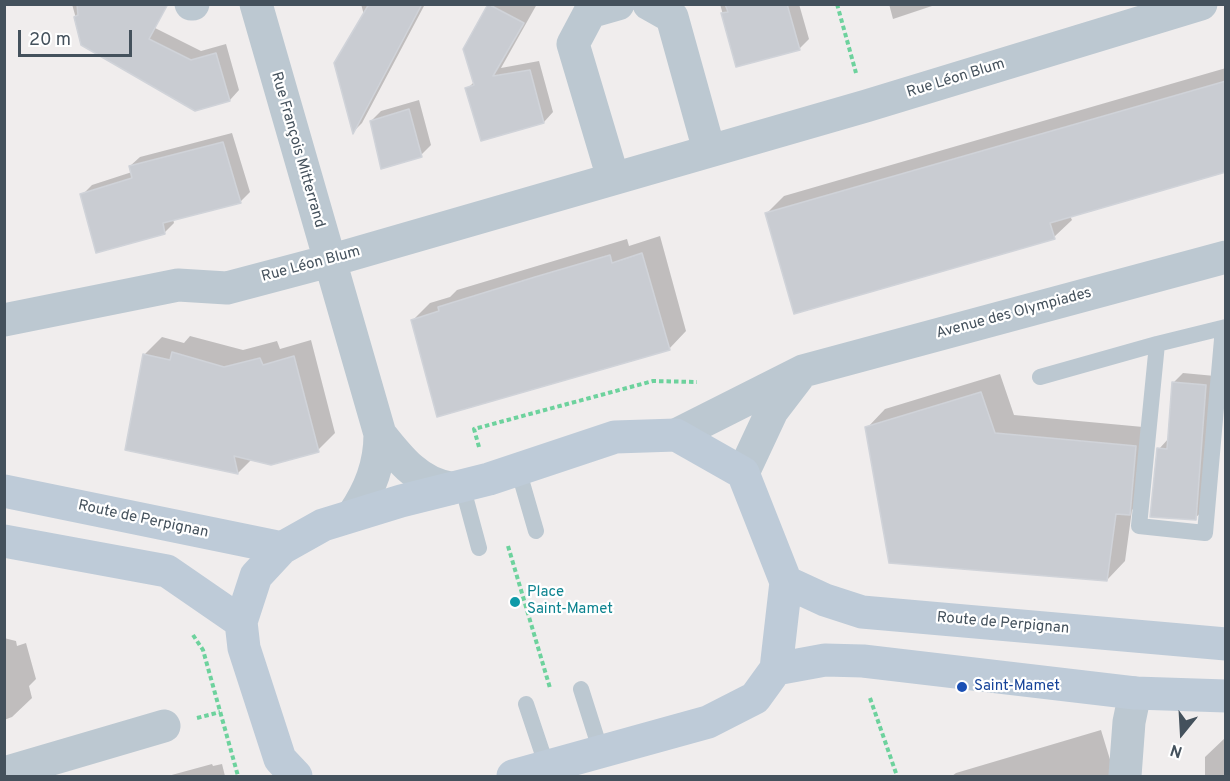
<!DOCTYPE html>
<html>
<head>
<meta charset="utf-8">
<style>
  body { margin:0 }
  #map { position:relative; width:1230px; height:781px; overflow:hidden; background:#f0eded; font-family:Overpass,sans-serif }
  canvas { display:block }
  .frame { position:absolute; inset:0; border:6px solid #44515c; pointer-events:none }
  .north { position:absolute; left:1152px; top:703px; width:60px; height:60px; -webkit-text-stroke:4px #fff; paint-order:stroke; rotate:198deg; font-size:16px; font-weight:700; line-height:24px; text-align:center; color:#44515c }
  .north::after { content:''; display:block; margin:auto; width:21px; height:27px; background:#44515c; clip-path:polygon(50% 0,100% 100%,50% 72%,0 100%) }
  .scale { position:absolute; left:18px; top:30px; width:114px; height:27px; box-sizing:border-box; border:3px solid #44515c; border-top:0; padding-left:8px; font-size:18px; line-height:21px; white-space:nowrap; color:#44515c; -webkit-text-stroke:4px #fff; paint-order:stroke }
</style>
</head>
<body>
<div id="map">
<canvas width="1230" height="781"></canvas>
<div class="frame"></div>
<div class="north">N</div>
<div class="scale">20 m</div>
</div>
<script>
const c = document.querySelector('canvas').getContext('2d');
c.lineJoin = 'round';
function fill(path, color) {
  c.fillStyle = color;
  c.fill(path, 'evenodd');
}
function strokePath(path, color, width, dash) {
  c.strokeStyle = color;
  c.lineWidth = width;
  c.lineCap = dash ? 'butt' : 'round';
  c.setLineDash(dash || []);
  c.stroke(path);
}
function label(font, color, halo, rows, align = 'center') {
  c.font = font + ' Overpass,sans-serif';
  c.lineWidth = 4.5;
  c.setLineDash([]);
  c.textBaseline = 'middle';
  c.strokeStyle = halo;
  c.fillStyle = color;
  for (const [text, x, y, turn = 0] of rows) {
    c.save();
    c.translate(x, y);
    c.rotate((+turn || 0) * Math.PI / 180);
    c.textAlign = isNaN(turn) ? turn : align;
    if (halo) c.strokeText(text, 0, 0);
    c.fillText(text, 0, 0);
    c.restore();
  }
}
fill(new Path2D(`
  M72,4H122L143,22L201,51L226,44L239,90L230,100L195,110L83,44Z
  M361,4L424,6L362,123L354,131L364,15Z
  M490,4H537L501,68L539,61L553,112L544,122L467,89L474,82L465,49Z
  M720,4H799L809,39L799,49L737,65Z
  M889,4H938L893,19Z
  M1226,68V171L1070,216L1072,220L1054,237L767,213L784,196Z
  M419,100L431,145L421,155L371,121L381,111Z
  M232,133L250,192L240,202L173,219L174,223L165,232L82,195L92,185L132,172L130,166L140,157Z
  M660,236L686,331L669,349L413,320L430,303L450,297L457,290L627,239L629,246Z
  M190,336L243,350L277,341L280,349L311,340L335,433L318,450L252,459L238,473L127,449L144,355L162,337L184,343Z
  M1183,373L1215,376L1205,509L1195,518L1159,449L1169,438L1173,383Z
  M1000,374L1014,415L1154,428L1148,495L1132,510L1125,561L1107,580L867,428L885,409Z
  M4,638L16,641L17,646L26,643L36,679L29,686L32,698L12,717L4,720Z
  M1101,730L1115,776H952L956,773Z
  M1226,737V776H1205V757Z
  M212,764L213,766L222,764L225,776H168Z`), '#0003');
const building = new Path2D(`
  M77,4H168L149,39L191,60L216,53L230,101L195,111L81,45L74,17L78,15Z
  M369,4H422L353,134L334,63Z
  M488,4L524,23L493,76L530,70L544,123L481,141L465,88L474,85L463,49Z
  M725,4H787L800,50L736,67L721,13L728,12Z
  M1226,81V172L1050,223L1055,239L794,314L765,213Z
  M409,109L422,157L381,169L370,121Z
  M223,142L241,203L163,223L165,234L96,253L80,194L132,178L129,166Z
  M642,253L670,350L437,417L411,320L439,311L438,307L535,277L610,255L612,263Z
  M172,352L224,367L260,358L263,365L294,356L319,452L271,465L234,456L238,474L125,450L143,354L170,360Z
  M1172,382L1206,385L1196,520L1150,517L1157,448L1167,449Z
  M981,392L995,433L1136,446L1130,515L1116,514L1107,581L889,563L865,427Z`);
fill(building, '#c9ccd2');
strokePath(building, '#d0d3d9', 1.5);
strokePath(new Path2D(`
  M837,4L856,73
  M479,447L474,429L653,381L697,382
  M508,546L550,688
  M193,635L203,650L238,776
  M870,698L897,776
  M197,718L220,712`), '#6dd29d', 4, [4.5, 3]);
strokePath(new Path2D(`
  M1223,328L1205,533L1139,526L1157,344L1226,327
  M1040,377L1157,344
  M518,469L536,531
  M462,485L479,548
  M581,689L601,752
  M526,704L547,767`), '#bcc8d1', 16);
strokePath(new Path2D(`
  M191,4H193
  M256,4L380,434C380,465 370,490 353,515
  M649,4L672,17L709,150
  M613,178L573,44L590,12L618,4
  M4,320L178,285L227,288L329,261L866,106L1201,4
  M380,434C399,458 419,484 451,488
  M676,435L803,371L1226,257
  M743,473L772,411L798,377
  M4,773L164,726
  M1125,776L1129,722L1135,693`), '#bcc8d1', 33);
strokePath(new Path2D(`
  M4,491L282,548
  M4,541L167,571L241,622
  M786,582L825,600L862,612L1226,644
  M776,669L825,660L863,661L1135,693L1226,696
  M296,776L280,759L244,648L241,622L256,576L282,548L323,525L401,501L489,479L615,437L676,435L743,473L786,582L776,669L755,698L708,722L513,776`), '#becbd8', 33);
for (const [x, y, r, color] of [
  [515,602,6,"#0f9aa8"],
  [962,687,6,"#1a4fb4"]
]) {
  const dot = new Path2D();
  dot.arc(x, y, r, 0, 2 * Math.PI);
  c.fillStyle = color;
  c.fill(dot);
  strokePath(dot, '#fff', 2);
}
label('15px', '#44515c', '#fff', [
  ["Rue Léon Blum",956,79,-17],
  ["Rue François Mitterrand",297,150,74],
  ["Rue Léon Blum",311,265,-15],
  ["Avenue des Olympiades",1014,314,-15],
  ["Route de Perpignan",143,520,12],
  ["Route de Perpignan",1003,624,5]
]);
label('15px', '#0d838f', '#fff', [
  ["Place",527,593],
  ["Saint-Mamet",527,610]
], 'left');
label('15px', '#164399', '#fff', [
  ["Saint-Mamet",974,687]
], 'left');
</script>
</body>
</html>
